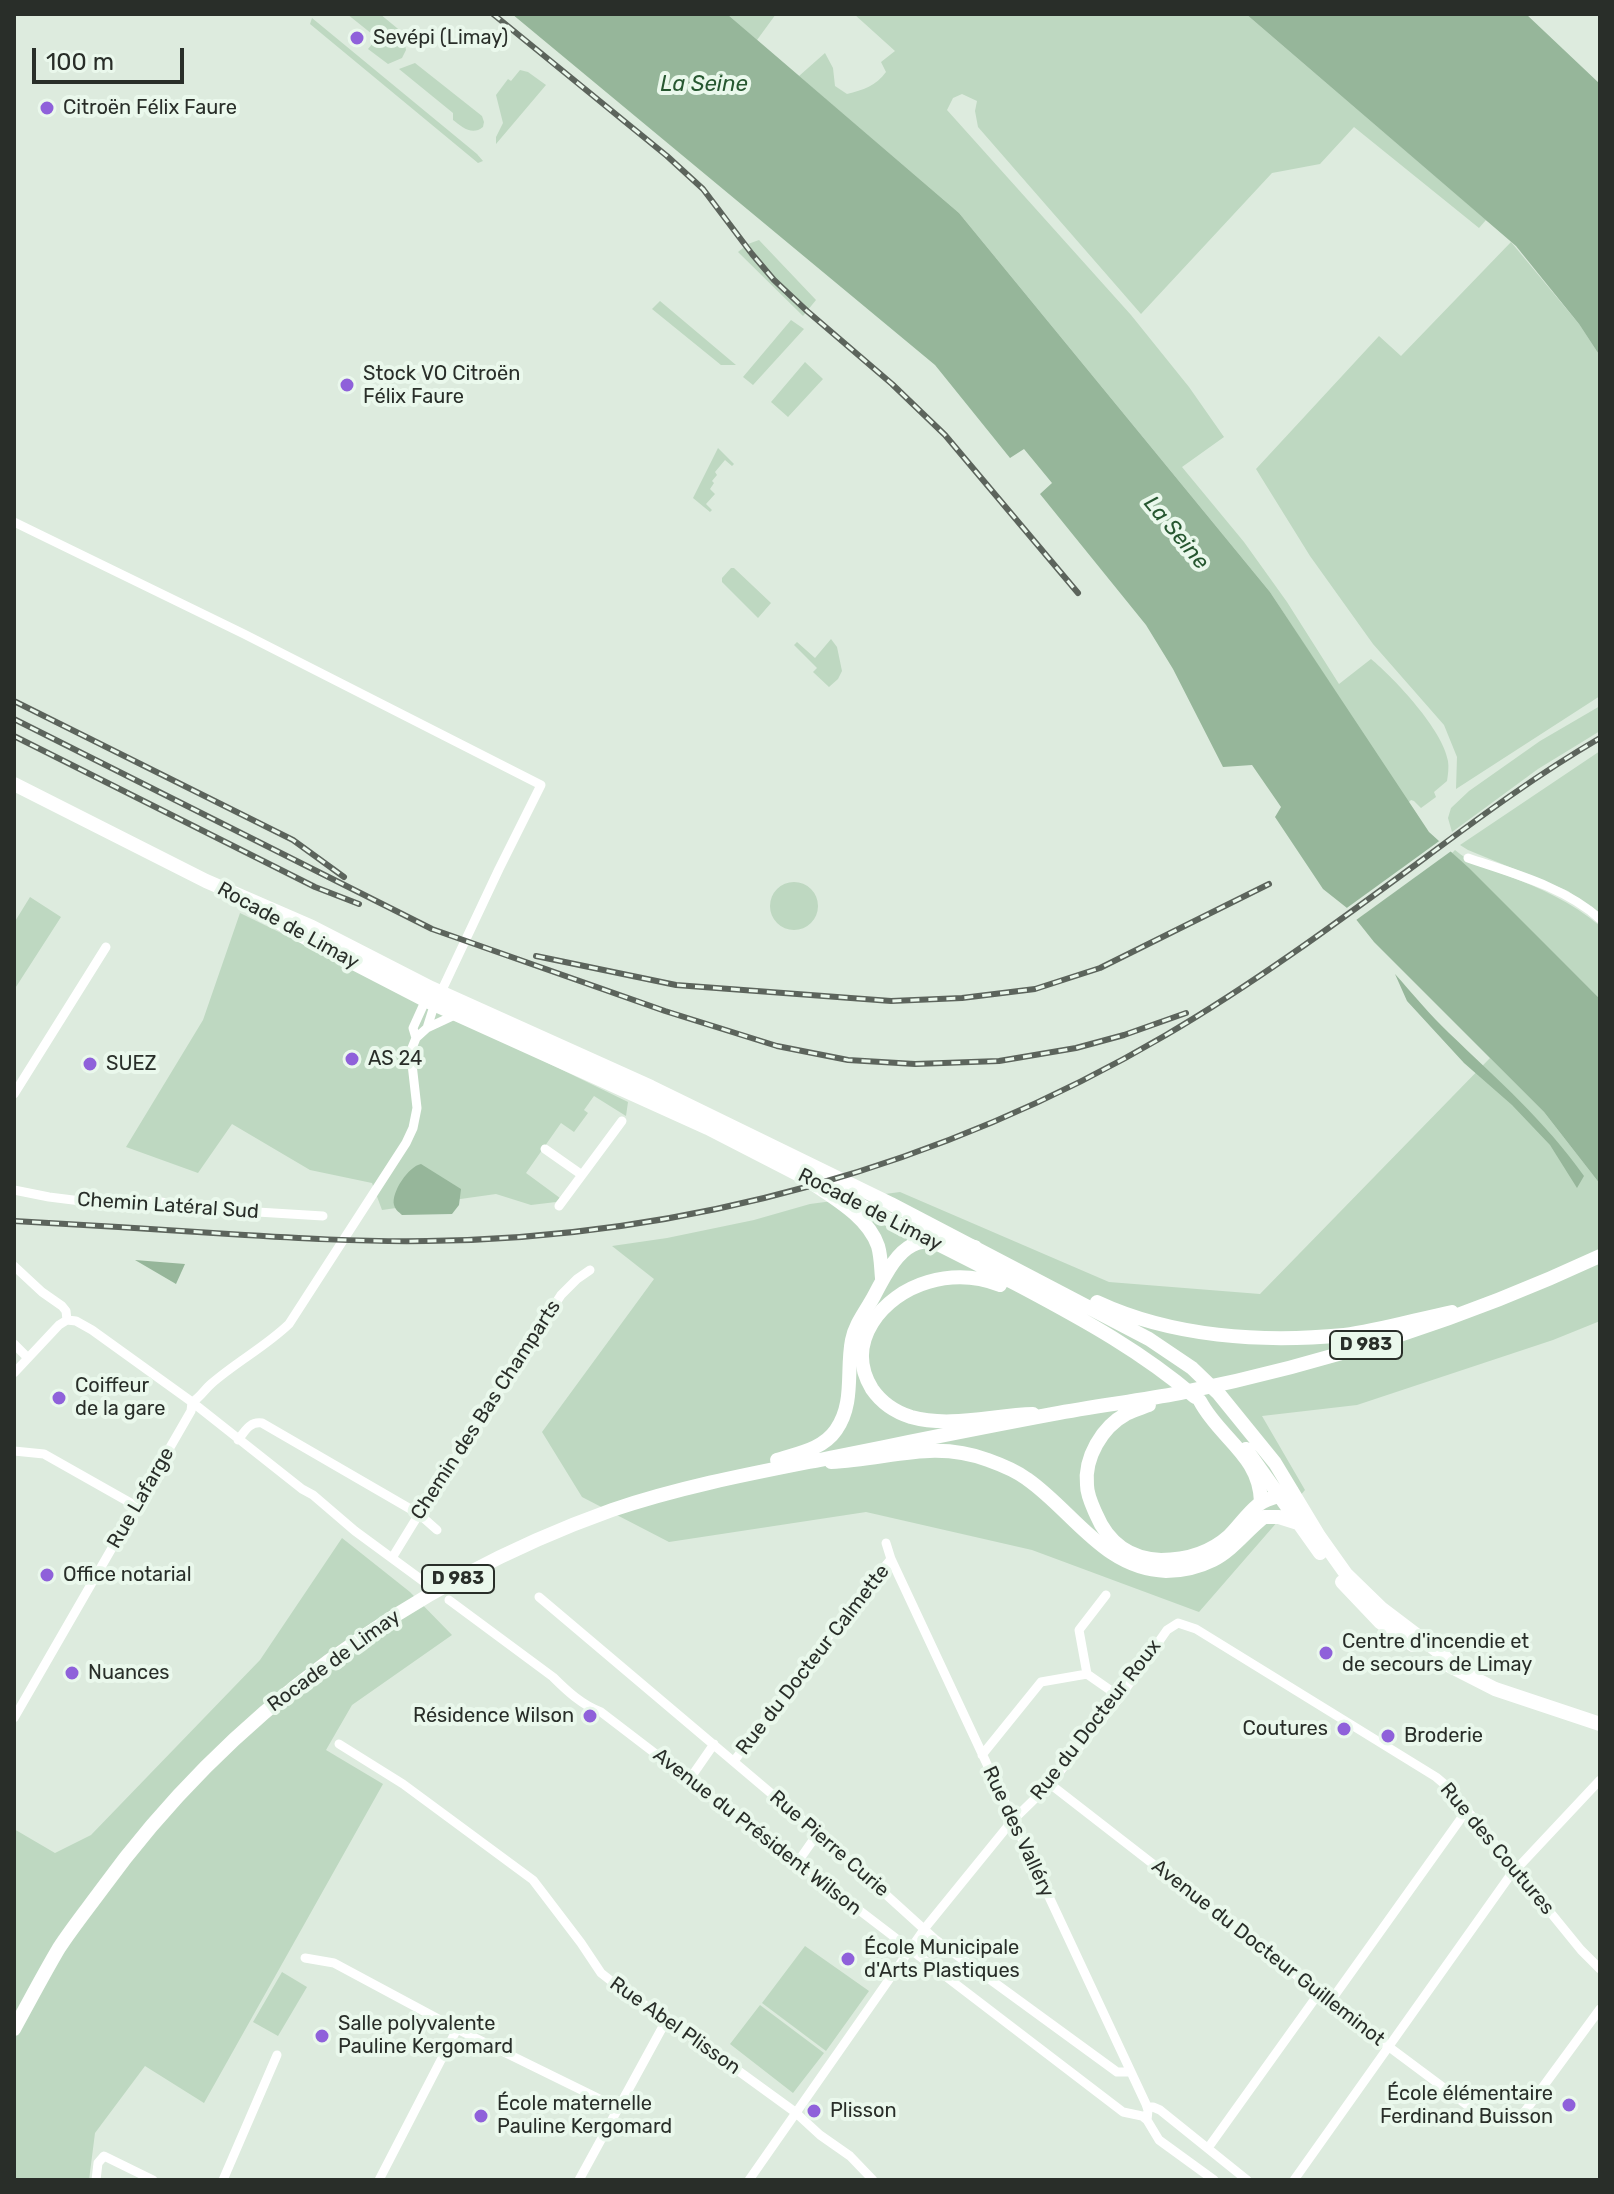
<!DOCTYPE html>
<html>
<head>
<meta charset="utf-8">
<style>
  body { margin:0 }
  #map { position:relative; width:1614px; height:2194px; overflow:hidden; background:#ddebde; font-family:Rubik,sans-serif }
  canvas { display:block }
  .frame { position:absolute; inset:0; border:16px solid #292e29; pointer-events:none }
  .scale { position:absolute; left:32px; top:48px; width:152px; height:36px; box-sizing:border-box; border:4px solid #292e29; border-top:0; padding-left:10px; font-size:24px; line-height:28px; white-space:nowrap; color:#292e29; -webkit-text-stroke:6px #eaf8ec; paint-order:stroke }
</style>
</head>
<body>
<div id="map">
<canvas width="1614" height="2194"></canvas>
<div class="frame"></div>
<div class="scale">100 m</div>
</div>
<script>
const c = document.querySelector('canvas').getContext('2d');
c.lineJoin = 'round';
function fill(path, color) {
  c.fillStyle = color;
  c.fill(path, 'evenodd');
}
function strokePath(path, color, width, dash) {
  c.strokeStyle = color;
  c.lineWidth = width;
  c.lineCap = dash ? 'butt' : 'round';
  c.setLineDash(dash || []);
  c.stroke(path);
}
function label(font, color, halo, rows, align = 'center') {
  c.font = font + ' Rubik,sans-serif';
  c.lineWidth = 8;
  c.setLineDash([]);
  c.textBaseline = 'middle';
  c.strokeStyle = halo;
  c.fillStyle = color;
  for (const [text, x, y, turn = 0] of rows) {
    c.save();
    c.translate(x, y);
    c.rotate((+turn || 0) * Math.PI / 180);
    c.textAlign = isNaN(turn) ? turn : align;
    if (halo) c.strokeText(text, 0, 0);
    c.fillText(text, 0, 0);
    c.restore();
  }
}
fill(new Path2D(`
  M347,14H380L403,33L406,50L402,58L388,64L368,49L377,38Z
  M727,14H776L757,40Z
  M854,14H1246L1486,220L1479,228L1354,127L1320,164L1272,173L1141,314L978,127L975,111L977,101L962,94L953,98L947,110L1131,315L1189,387L1224,437L1182,467L1244,542L1287,602L1339,684L1371,659C1395,679 1443,730 1448,761C1449,768 1448,774 1447,781L1434,792L1436,797L1421,808L1414,801L1411,800L1408,803L1270,592L959,213L799,76L825,53L833,68L835,86L847,94C863,90 876,86 886,72L881,62L895,51Z
  M312,18L477,154L483,161L478,163L310,24Z
  M415,63L482,116L484,122L483,127C472,136 462,127 453,120V113L399,69Z
  M520,70L528,72L546,85L496,144V137L503,123L496,95L508,79L511,81Z
  M759,240L816,300L803,316L738,252L748,244Z
  M1511,242L1579,324L1600,356V696L1456,789L1457,757L1444,725L1373,644L1310,556L1256,469L1379,336L1401,356Z
  M660,301L736,365H721L652,309Z
  M791,320L804,329L753,385L743,377Z
  M805,362L823,379L788,417L771,402Z
  M718,448L734,464L732,466L725,460L715,472L717,475L712,481L714,483L710,489L715,494L706,504L712,510L710,512L693,498Z
  M731,568H734L771,603L758,618L722,582V578Z
  M831,639L837,647L842,671L838,679L829,687L813,672L817,668L794,645L797,642L815,658Z
  M1600,706V731L1538,769L1452,832L1448,818L1451,808L1469,791L1540,741Z
  M1600,751V914L1568,891L1468,850L1460,845Z
  M1455,850C1470,863 1487,868 1506,875C1540,888 1572,902 1600,926V999L1452,853Z
  M770 906a24 24 0 1 1 48 0a24 24 0 1 1-48 0Z
  M30,897L61,917L14,990V923Z
  M240,913L628,1102L626,1116L594,1096L584,1110L588,1113L574,1132L561,1123L526,1173L560,1198L556,1202L531,1205L496,1194L382,1210L372,1183L310,1170L232,1124L198,1173L126,1147L203,1020Z
  M1490,1058L1544,1112L1600,1184V1321L1553,1340L1357,1405L1262,1416L1305,1490L1199,1612L1032,1550L866,1512L669,1542L582,1497L542,1432L654,1279L612,1246L667,1238L754,1220L810,1204L900,1192L1109,1282L1260,1294Z
  M342,1538L410,1592L452,1635L352,1705L326,1750L383,1784L204,2103L145,2066L95,2133L89,2180H14V1829L55,1853L91,1835L260,1660Z
  M805,1946L869,1991L826,2051L762,2003Z
  M282,1972L307,1987L278,2036L253,2022Z
  M760,2005L824,2053L793,2093L730,2044Z`), '#bed8c1');
fill(new Path2D(`
  M512,14H727L959,213L1270,592L1429,832L1469,868L1600,999V1184L1544,1112L1374,942L1347,908L1323,889L1275,817L1281,807L1252,765L1223,767L1173,669L1146,625L1040,494L1052,483L1024,449L1010,458L935,365Z
  M1246,14H1526L1600,84V356L1579,324L1516,246Z
  M1395,974C1413,994 1430,1015 1449,1033C1497,1079 1546,1122 1584,1176L1577,1188L1550,1145L1512,1105L1464,1063L1407,1001Z
  M421,1164L461,1189L459,1205L452,1214L402,1215C398,1211 396,1211 394,1205C391,1192 409,1166 421,1164Z
  M135,1260L185,1264L176,1284Z`), '#96b69a');
fill(new Path2D(`
  M1442,839L1454,849L1352,923L1344,910Z`), '#ddebde');
strokePath(new Path2D(`
  M14,522L244,634L541,785L499,869L433,1009L427,1028
  M1468,858C1512,873 1565,887 1600,919
  M416,1038L427,1028L457,1014
  M14,1094L106,947
  M545,1149L582,1175
  M14,1190L49,1197L113,1205L154,1201L208,1209L323,1216
  M559,1206L622,1121
  M14,1266L42,1292L62,1306L66,1311L67,1320
  M67,1320L76,1321L92,1330L192,1402L302,1489L313,1495L355,1531L423,1581
  M14,1344L28,1358
  M14,1373L59,1325L67,1320
  M192,1402C200,1398 204,1390 211,1384C236,1362 265,1347 289,1324L406,1143L413,1128L417,1108L412,1064V1048L416,1038L413,1028L427,997
  M238,1440C245,1431 250,1421 262,1423L419,1514L437,1530
  M14,1451L44,1454L136,1506
  M886,1543L891,1559L1146,2104L1148,2110L1147,2120
  M392,1558L419,1514L561,1295L577,1279L590,1270
  M539,1597L818,1833L936,1940L1117,2072H1130
  M449,1600L553,1677C567,1691 582,1705 601,1712L682,1774L689,1780L1123,2112L1142,2116L1147,2120L1159,2140L1214,2180
  M1087,1674L1120,1697
  M14,1718L191,1411L192,1402
  M339,1744L403,1784L533,1880L581,1943L601,1973L629,1995L667,2019L795,2112L820,2135L850,2156L873,2180
  M982,1755L1041,1682L1087,1674L1079,1630L1106,1595
  M734,1761L839,1623L891,1559
  M689,1780L714,1744
  M1050,1784L1373,2035L1487,2120L1504,2121L1523,2114L1600,2009
  M797,1863L818,1833
  M305,1958L334,1963L457,2029L618,2108
  M1330,2002L1467,1810
  M1147,2107H1153L1160,2110L1247,2180
  M1208,2148L1319,1993
  M96,2180L98,2163L104,2156L153,2180
  M223,2180L277,2055
  M379,2180L457,2029
  M579,2180L667,2019
  M749,2180L925,1928L1012,1821L1050,1784L1120,1697L1167,1630L1178,1623L1196,1629L1436,1777L1449,1788L1581,1950L1600,1969
  M1294,2180L1509,1877L1600,1780`), '#fff', 9);
strokePath(new Path2D(`
  M14,784L206,881L312,927L431,988L651,1087L891,1204L1149,1339L1192,1368L1219,1394L1275,1463L1319,1536L1346,1574L1381,1608L1443,1655L1455,1668
  M264,914L309,940L425,1000L708,1128L813,1182
  M832,1191C896,1223 961,1255 1024,1288C1086,1321 1142,1352 1195,1397
  M1000,1285C977,1276 952,1275 928,1282C883,1295 843,1342 872,1389C881,1402 895,1412 911,1417C950,1428 993,1415 1033,1414
  M1097,1302C1172,1337 1262,1343 1344,1335C1378,1331 1418,1319 1452,1312
  M1246,1449L1320,1553
  M831,1462C888,1460 932,1439 988,1460C1002,1465 1015,1470 1027,1479C1073,1511 1104,1569 1166,1571C1182,1571 1199,1567 1213,1560C1233,1550 1247,1530 1264,1517H1279L1298,1523
  M1342,1582L1380,1622L1413,1645
  M1448,1665L1495,1689L1600,1724`), '#fff', 14);
strokePath(new Path2D(`
  M802,1176C828,1195 867,1214 878,1246C881,1256 881,1268 882,1278
  M1200,1401C1220,1439 1260,1455 1261,1502
  M1149,1405C1141,1408 1133,1410 1126,1414C1102,1427 1084,1458 1087,1485C1087,1495 1092,1505 1096,1514C1108,1543 1130,1559 1161,1560C1186,1560 1210,1553 1229,1536C1239,1526 1247,1514 1258,1505C1267,1497 1282,1496 1292,1492
  M777,1460C799,1453 823,1449 836,1430C855,1403 846,1370 852,1340C855,1324 866,1311 874,1296C903,1240 913,1233 975,1247
  M14,2029C29,2002 43,1975 59,1948C72,1928 88,1908 102,1889C228,1715 410,1582 612,1510C677,1488 743,1475 809,1462C890,1446 972,1429 1053,1414C1095,1406 1138,1401 1180,1393C1324,1364 1467,1318 1600,1256`), '#fff', 14);
const rail = new Path2D(`
  M493,14L667,156L703,189L752,254L774,280L807,311L892,384L945,435L1078,593
  M14,701L293,840L344,877
  M14,719L432,929L665,1011L777,1046L848,1060L915,1064L999,1061L1076,1048L1124,1035L1186,1013
  M14,736L315,887L359,904
  M536,956L676,985L891,1001L962,998L1035,989L1100,968L1269,884
  M14,1221C86,1225 157,1229 229,1234C295,1238 361,1242 427,1241C686,1238 943,1166 1166,1035C1255,983 1339,921 1422,860C1480,817 1538,774 1600,738`);
strokePath(rail, '#5c645c', 6);
strokePath(rail, '#eaf8ec', 3, [9]);
for (const [x, y, r, color] of [
  [357,38,8,"#8f61da"],
  [47,108,8,"#8f61da"],
  [347,385,8,"#8f61da"],
  [352,1059,8,"#8f61da"],
  [90,1064,8,"#8f61da"],
  [59,1398,8,"#8f61da"],
  [47,1575,8,"#8f61da"],
  [1326,1653,8,"#8f61da"],
  [72,1673,8,"#8f61da"],
  [590,1716,8,"#8f61da"],
  [1344,1729,8,"#8f61da"],
  [1388,1736,8,"#8f61da"],
  [848,1959,8,"#8f61da"],
  [322,2036,8,"#8f61da"],
  [1569,2105,8,"#8f61da"],
  [814,2111,8,"#8f61da"],
  [481,2116,8,"#8f61da"]
]) {
  const dot = new Path2D();
  dot.arc(x, y, r, 0, 2 * Math.PI);
  c.fillStyle = color;
  c.fill(dot);
  strokePath(dot, '#eaf8ec', 3);
}
for (const [x, y, w] of [
  [1366,1345,72],
  [458,1579,72]
]) {
  const box = new Path2D();
  box.roundRect(x - w / 2, y - 14, w, 28, 6);
  c.fillStyle = '#eaf8ec';
  c.fill(box);
  strokePath(box, '#292e29', 2);
}
label('bold 18px', '#292e29', null, [
  ["D 983",1366,1345],
  ["D 983",458,1579]
]);
label('20px', '#292e29', '#eaf8ec', [
  ["Sevépi (Limay)",373,38],
  ["Citroën Félix Faure",63,108],
  ["Stock VO Citroën",363,374],
  ["Félix Faure",363,397],
  ["AS 24",368,1059],
  ["SUEZ",106,1064],
  ["Coiffeur",75,1386],
  ["de la gare",75,1409],
  ["Office notarial",63,1575],
  ["Centre d'incendie et",1342,1642],
  ["de secours de Limay",1342,1665],
  ["Nuances",88,1673],
  ["Résidence Wilson",574,1716,"right"],
  ["Coutures",1328,1729,"right"],
  ["Broderie",1404,1736],
  ["École Municipale",864,1948],
  ["d'Arts Plastiques",864,1971],
  ["Salle polyvalente",338,2024],
  ["Pauline Kergomard",338,2047],
  ["École élémentaire",1553,2094,"right"],
  ["Ferdinand Buisson",1553,2117,"right"],
  ["École maternelle",497,2104],
  ["Pauline Kergomard",497,2127],
  ["Plisson",830,2111]
], 'left');
label('20px', '#292e29', '#eaf8ec', [
  ["Rocade de Limay",288,926,29],
  ["Chemin Latéral Sud",168,1206,4],
  ["Rocade de Limay",870,1210,27],
  ["Chemin des Bas Champarts",486,1410,-57],
  ["Rue Lafarge",141,1498,-60],
  ["Rue du Docteur Calmette",813,1660,-52],
  ["Rocade de Limay",334,1661,-36],
  ["Rue du Docteur Roux",1096,1720,-52],
  ["Avenue du Président Wilson",757,1832,38],
  ["Rue des Valléry",1018,1832,65],
  ["Rue Pierre Curie",829,1844,41],
  ["Rue des Coutures",1497,1849,50],
  ["Avenue du Docteur Guilleminot",1268,1953,38],
  ["Rue Abel Plisson",675,2026,35]
]);
label('italic 22px', '#265730', '#eaf8ec', [
  ["La Seine",704,85],
  ["La Seine",1176,533,50]
]);
</script>
</body>
</html>
